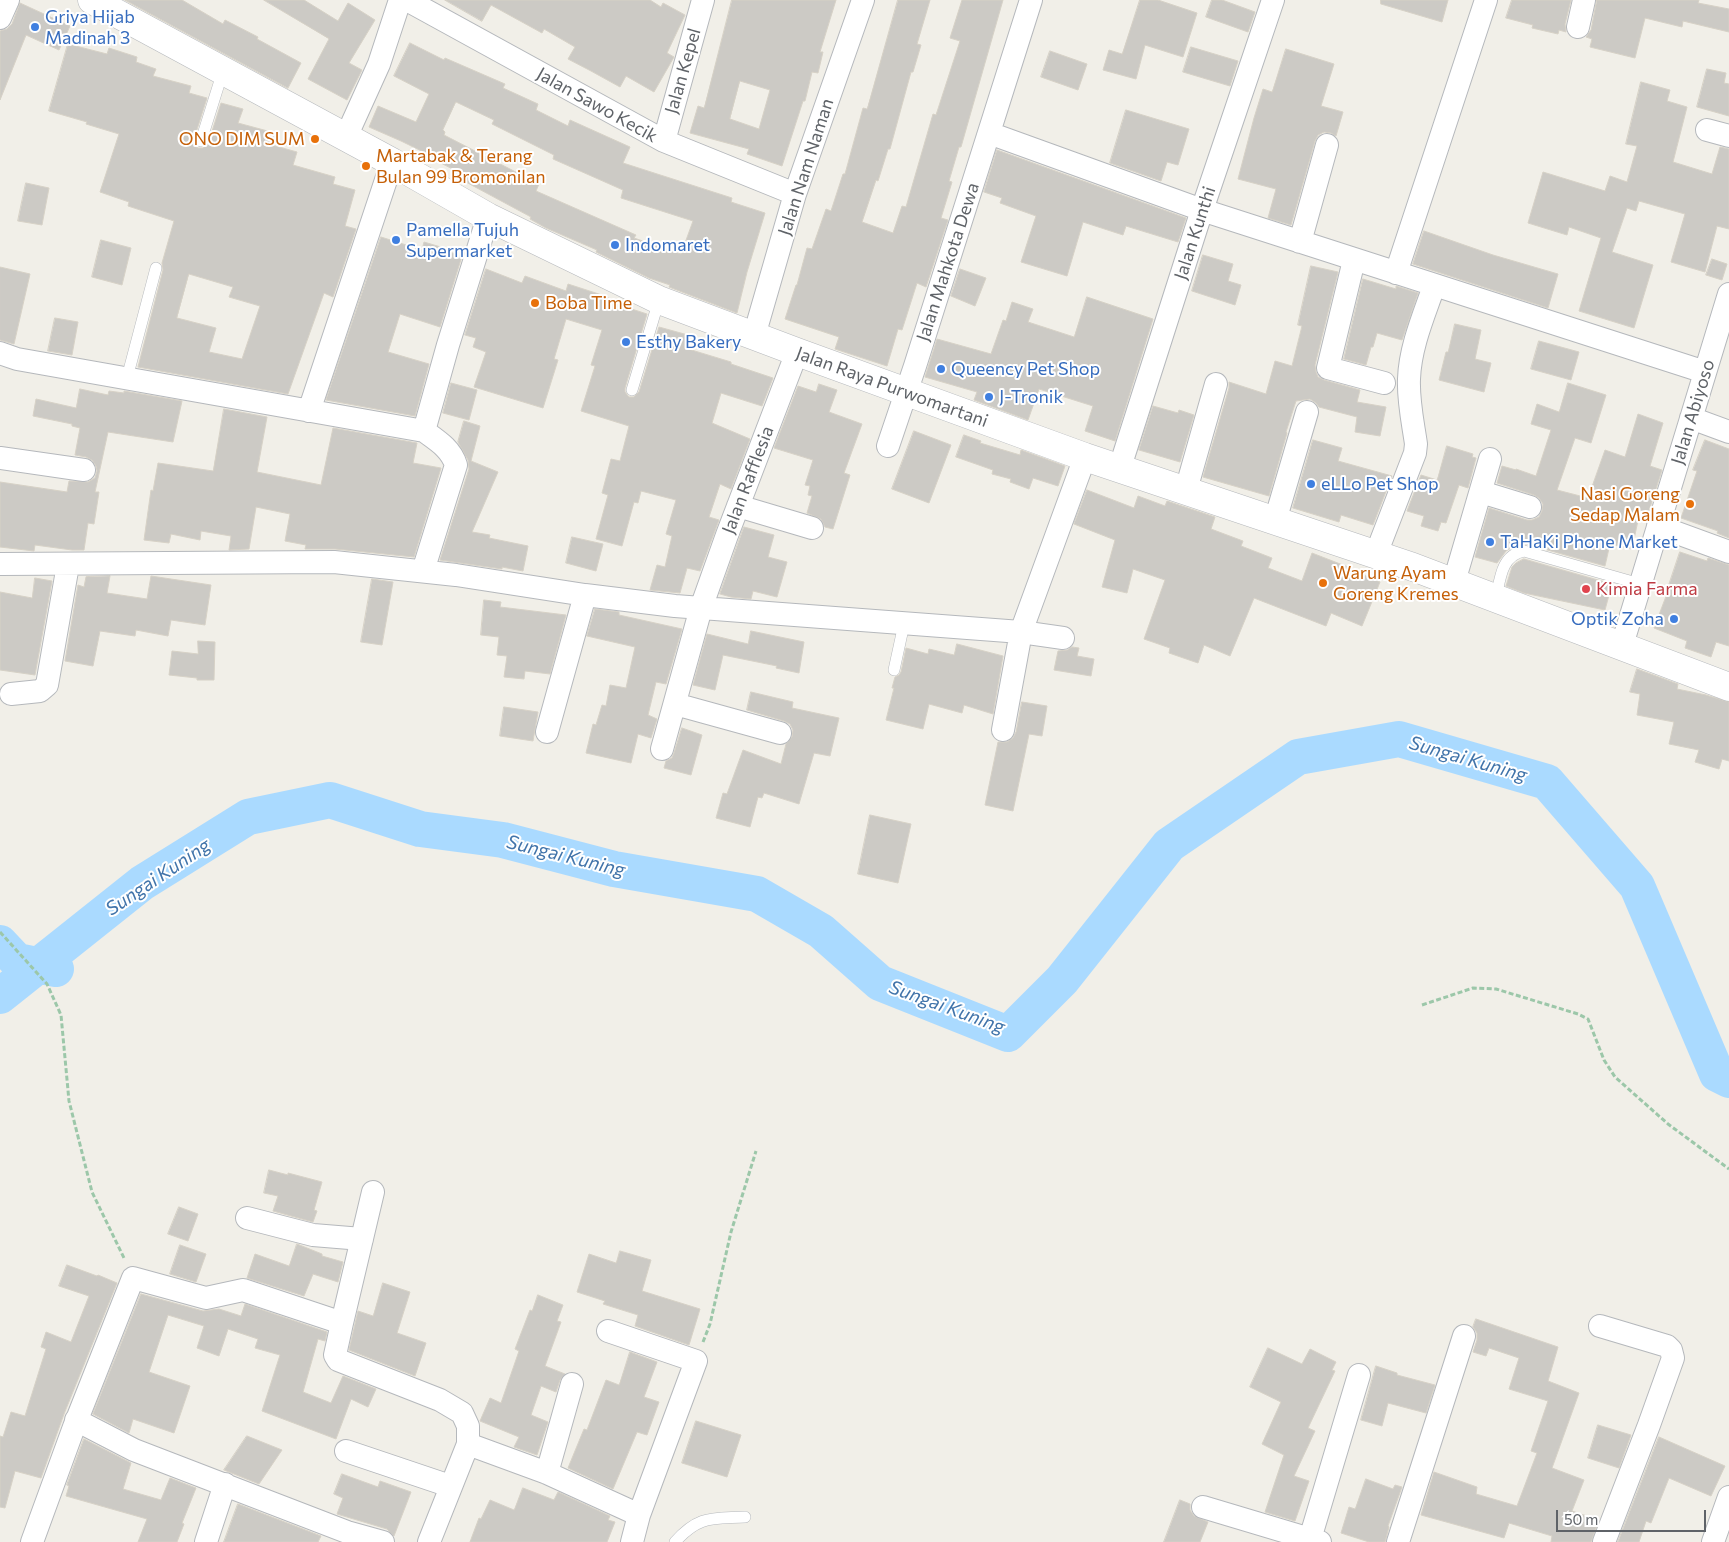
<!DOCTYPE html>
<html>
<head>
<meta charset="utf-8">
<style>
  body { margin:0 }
  #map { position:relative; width:1729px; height:1542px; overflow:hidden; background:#f1efe8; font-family:Commissioner,sans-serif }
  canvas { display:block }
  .scale { position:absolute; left:1556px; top:1510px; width:150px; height:22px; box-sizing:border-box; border:2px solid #5f6368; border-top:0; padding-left:6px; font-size:15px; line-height:18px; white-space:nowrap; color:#5f6368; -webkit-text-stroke:4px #fff; paint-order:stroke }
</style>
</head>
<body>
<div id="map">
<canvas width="1729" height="1542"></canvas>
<div class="scale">50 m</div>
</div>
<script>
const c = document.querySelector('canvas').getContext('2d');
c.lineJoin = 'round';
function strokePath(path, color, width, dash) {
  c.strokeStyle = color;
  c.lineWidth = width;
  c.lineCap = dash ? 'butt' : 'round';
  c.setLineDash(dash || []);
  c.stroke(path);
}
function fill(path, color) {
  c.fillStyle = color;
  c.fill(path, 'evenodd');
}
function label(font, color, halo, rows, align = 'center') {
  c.font = font + ' Commissioner,sans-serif';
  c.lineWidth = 4;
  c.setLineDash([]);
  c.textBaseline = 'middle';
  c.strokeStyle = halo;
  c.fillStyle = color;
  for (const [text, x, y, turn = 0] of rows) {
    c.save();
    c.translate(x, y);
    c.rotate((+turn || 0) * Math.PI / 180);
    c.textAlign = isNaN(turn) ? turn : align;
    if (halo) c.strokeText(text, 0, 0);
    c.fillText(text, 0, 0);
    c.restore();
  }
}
strokePath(new Path2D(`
  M0,943L17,961L56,969
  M0,996L142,883L248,817L330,800L420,829L503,840L614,869L757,894L821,931L880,983L1008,1034L1062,980L1169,845L1298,757L1399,739L1547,782L1637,886L1717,1074L1729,1080`), '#aadaff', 36);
const building = new Path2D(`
  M125,0H182L223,24L225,20L258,37L257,39L301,63L288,88Z
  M264,0H304L338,21L348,3L375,20L349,63L362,70L347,100L308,79L329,39Z
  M445,0H650L661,7L663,3L685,15L667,53L674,57L654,92L626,76L620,87L591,71L568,59L575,47L544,29L542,33L491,5L482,21Z
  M732,0H836L820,52H823L818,73L812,72L805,101H803L782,166L747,154L749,149L690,133L698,106L704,108ZM740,81L770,90L759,129L730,119Z
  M898,0H930L917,44L921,45L913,72H911L890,149H888L878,181L876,180L862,222L893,233L902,206L906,207L933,114L936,115L960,41L950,38L962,0H1003L961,147H959L949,181L952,182L941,218L948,220L926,287L917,283L902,330L898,329L887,366L835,349L839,337L785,319L796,285H797L807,248L812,249L826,209L831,211L843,174H845L863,108L867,109Z
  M1140,0H1158L1197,13L1183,57L1145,45L1136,79L1103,70L1109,50L1122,54Z
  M1212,0H1222L1255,12L1248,32L1206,17Z
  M1381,0H1448L1442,22L1381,4Z
  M1512,0H1571L1565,24L1566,32L1559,30L1558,34L1532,28L1533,25L1506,18Z
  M1597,0H1699L1698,3L1729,9V32L1683,21L1682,27L1645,18L1635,58L1590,47L1592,39L1586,37L1591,30Z
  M20,3L70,26L59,50L26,35L0,100V31L7,29L12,24Z
  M410,43L444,60L445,58L505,84L503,88L538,104L536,110L568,126L570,120L630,147L623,163L732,198L731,202L765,213L747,272L737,313L669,287L670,285L649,278L596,252L597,250L546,228L530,219L531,217L464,181L466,176L437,161L438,159L401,141L369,127L378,106L416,122L429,94L394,76ZM456,102L494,120L492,124L554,155L553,159L623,190L621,198L693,221L681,254L634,238L636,235L536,191L539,184L444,135L445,132L443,130Z
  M68,44L107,54L109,48L137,57L136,62L156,69L153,76L191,86L189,93L207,98L194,139L195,146L198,148H203L208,144L221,103L243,109L238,123L275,133L272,145L297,152L293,165L335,177L333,184L355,190L345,226L356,229L333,297L324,293L288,394L138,367L163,270L162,263L174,221L128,206L129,202L100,192L119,134L86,124L87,122L49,111ZM189,274L233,287L229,297L260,306L242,359L209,352L216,328L177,318Z
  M1191,47L1238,61L1230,86L1183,72Z
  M1286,49L1334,64L1321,106L1343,112L1336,136L1331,133L1324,132L1318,135L1315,141L1291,225L1268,218L1276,189L1238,179L1254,118L1263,89L1272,92Z
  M1050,51L1087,64L1078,90L1041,77Z
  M1707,69L1726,73L1724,83L1729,84V116L1697,107Z
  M1641,82L1670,90L1667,101L1687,107L1673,162L1712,174L1720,147L1729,149V229L1717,226L1705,272L1671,262L1685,214L1639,201L1636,211L1627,208L1612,252L1653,265L1634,328L1579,311L1601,238L1569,227L1567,235L1528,223L1543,172L1605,191L1610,176L1627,182L1637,146L1626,144Z
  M1126,110L1189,129L1178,165L1167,162L1161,181L1110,163Z
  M997,150L1186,218L1178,242L1126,226L1123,235L1083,222L1067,276L1021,262L1036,216L1000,203L1002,198L984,192Z
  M26,183L49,188L42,225L18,221Z
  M1424,231L1493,255L1558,274L1548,308L1413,264Z
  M381,237L422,250L424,242L444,248L443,250L462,256L440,327L400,314L388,352L429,364L415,416L326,400Z
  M101,240L131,248L122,285L92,277Z
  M1203,255L1233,264L1228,281L1241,285L1235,305L1192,291Z
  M1712,259L1727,264L1722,280L1706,275Z
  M1311,266L1338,272L1315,365L1316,372L1318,377L1324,380L1360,390L1357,402L1386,407L1380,436L1355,432L1357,417L1319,407L1316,403L1310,399L1296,401L1286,432L1287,433L1269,496L1203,477L1229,388V382L1266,394L1275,361L1292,366L1302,326L1298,325Z
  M0,267L30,274L14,344L0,340Z
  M486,269L522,283L525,276L566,291L568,284L608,297L607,301L647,314L625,388V392L629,397H634L639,392L659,327L688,335L685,348L731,362V364L773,378L762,406L721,393L712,423L750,439L731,489L720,484L709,517L719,520L700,571L687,568L680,593L650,590L657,565L665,567L672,536L666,534L676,500L641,491L638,503L634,502L622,546L596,539L608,495L602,493L611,459L620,461L629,426L581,411L595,366L591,365L602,330L566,319L554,359L558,360L543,408L474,387L486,352L473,347L476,338L465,335Z
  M960,269L986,278L975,306L951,296Z
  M1363,279L1396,289V286L1418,293L1402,340L1377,333L1373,347H1371L1366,365L1344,359Z
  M1087,297L1153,319L1115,441L1085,431L1093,406L1039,389L1028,420L974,400L977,392L925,377L937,339L991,354L1003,320L1006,321L1012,302L1033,309L1028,322L1074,337Z
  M55,318L78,322L72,355L48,351Z
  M1455,324L1481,330L1475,359L1491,363L1484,392L1439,380L1446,352H1448Z
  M1539,341L1579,352L1571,380L1531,369Z
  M451,383L477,390L469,420L443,413Z
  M1568,383L1606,395L1591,443L1575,438L1557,490L1588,498L1605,450L1625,457L1638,414L1663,423L1650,466L1662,470L1648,514L1640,511L1632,549L1610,544L1605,566L1526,544L1514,546L1506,551L1497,563L1475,557L1489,508L1527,520H1532L1539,517L1542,511L1543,504L1539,498L1534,495L1497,483L1502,466L1516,470V469L1536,476L1551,430L1531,424L1537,404L1559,412Z
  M819,384L837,390L829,412L862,424L844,473L850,475L833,529L825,527L821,519L807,513L812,496L808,495L810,486L805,485L813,460L774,448L798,386L816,392Z
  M80,389L108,395L109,391L124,393V391L182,401L173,442L108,432L95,492H99L94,524L88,523L84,550H72L35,545L34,551L0,547V482L67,492L69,481L88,482L95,478L97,471L96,466L92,460L86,457L75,455L80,428L72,426V424L33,416L36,399L76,408Z
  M1153,406L1178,413L1179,410L1194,415L1180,462L1139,450Z
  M224,409L267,417L257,472L321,485L333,428L417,443L413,463L441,468L414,557L335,549H305L306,545L285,541L290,514L256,507L249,549L229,550L231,536L201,531L200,540L171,534L169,543L144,540L151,490L153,491L158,463L213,471Z
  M464,421L480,426L471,461L498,472L472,532L490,535L489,538L528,546L523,571L502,567V569L440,560L469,469L468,460L458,442Z
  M914,431L951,445L929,503L892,489Z
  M964,435L981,441L980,443L1020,455L1021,450L1065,466L1058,486L1033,478L1029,489L1010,482L1011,479L992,474L993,470L956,457Z
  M1313,440L1342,448L1338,461L1392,476L1373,525L1341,515L1339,522L1293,508Z
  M1705,440L1729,449V538L1717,533L1718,531L1681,518L1697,471L1693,470Z
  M1447,446L1473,454L1472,457L1476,458L1468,488L1459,485L1446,523L1441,522L1438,531L1421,526L1424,516L1407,511L1421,475L1437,480Z
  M1087,490L1134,508L1138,496L1165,506L1167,501L1215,517L1211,529L1243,541L1241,546L1272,558L1268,568L1302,581L1312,553L1348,567V568L1380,582L1362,626L1331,613L1326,626L1254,598L1230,656L1204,645L1198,663L1169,653L1170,648L1144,639L1165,580L1133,569L1127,593L1102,587L1115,540L1074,524Z
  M744,527L774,535L768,557L787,562L777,597L753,591L751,599L731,597L720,594Z
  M572,537L603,544L596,571L566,563Z
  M1680,552L1707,561L1708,558L1729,565V646L1716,642L1711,657L1685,648L1687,641L1654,628L1668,591H1667Z
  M1524,559L1612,584L1605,610L1524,593L1506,586L1512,567L1516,563Z
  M110,576L107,593L147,599L151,576L211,585L205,625L171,620L168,636L136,630L135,636L100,631L93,666L65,661L78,585L84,587L86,577Z
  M35,578L52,581L35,675L0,670V592L32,598Z
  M372,579L393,582L382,645L361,642Z
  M484,600L501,602L500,607L566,615L550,674L525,671L524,679L504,677L507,656L497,655L499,637L481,635Z
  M595,609L619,612V615L682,629L666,684L656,682L648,715L657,719L651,738L638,734L631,763L586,753L593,724L596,725L602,705L606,706L610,685L626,688L635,647L587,636Z
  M751,631L804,642L799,673L776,668L777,666L723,655L715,690L693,685L707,634L748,644Z
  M198,641L215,642L214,680H197V678L169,675L172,651L198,654Z
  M957,644L1003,656L993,714L964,705L962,713L929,704L923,729L886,720L894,688H892L895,677L899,675L901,672L906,648L928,654L929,649L954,655Z
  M1072,647L1079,648L1077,656L1094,659L1091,676L1054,670L1058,651L1067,650Z
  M1637,669L1678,684L1677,689L1706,695L1729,702V761L1722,759L1719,769L1695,762L1699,750L1669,744L1674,722L1637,715L1640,694L1630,692Z
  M751,692L793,702L792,708L839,718L830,756L814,753L799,804L764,793L762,798L758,797L750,827L716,818L723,793L727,794L743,750L781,764L786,744L792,737L793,730L790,724L784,721L747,710Z
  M1022,702L1047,706L1042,736L1029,734L1013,811L985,805L998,742H1007L1013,738L1016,732Z
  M504,707L538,712L533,741L500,736Z
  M682,728L702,735L691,775L664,768L666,761L672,758L674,753Z
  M870,815L911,824L898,883L858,874Z
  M269,1170L288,1175V1173L322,1182L314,1210L317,1211L313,1222L273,1211L278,1196L264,1193Z
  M179,1207L198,1214L188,1241L168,1234Z
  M297,1244L322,1254V1256L343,1262L338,1282L313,1274L304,1296L247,1278L255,1254L289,1266Z
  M180,1245L206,1254L196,1282L170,1274Z
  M620,1251L651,1260L642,1291L700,1309L689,1345L635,1326L638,1315L603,1304L605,1301L577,1292L589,1254L616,1263Z
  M67,1265L97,1276L98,1275L117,1283L64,1414L41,1478L15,1471L5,1508L0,1507V1436L3,1437L11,1412L25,1416L46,1349L41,1347L46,1332L71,1342L89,1296L59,1286Z
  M383,1283L410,1292L397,1333L426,1343L415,1376L349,1350L358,1311L373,1316Z
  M141,1294L203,1311L219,1309L241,1316L245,1304L327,1332L325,1341L318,1339L303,1392L331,1403L343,1376L376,1389L368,1407L351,1399L336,1439L262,1411L280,1355L255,1348L258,1339L228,1329L219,1356L197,1348L204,1326L168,1315L149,1372L190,1386L174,1433L133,1419L129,1433L93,1414Z
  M538,1295L563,1305L557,1321L561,1322L545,1366L565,1374L560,1380L556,1392L541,1386L531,1415L548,1422L537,1455L514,1447L519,1437L480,1421L490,1398L501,1403L519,1351L515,1349L530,1310L532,1311Z
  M1476,1319L1558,1347L1548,1381L1579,1393L1552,1468L1584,1480L1572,1511L1599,1520L1591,1542H1551L1552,1536L1509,1523L1504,1538L1421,1515L1434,1472L1477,1487L1476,1494L1517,1506L1537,1453L1531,1451L1548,1401L1509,1389L1519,1358L1489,1348L1486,1356L1473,1352L1477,1340V1333L1473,1327Z
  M1268,1348L1302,1364L1310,1349L1336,1362L1332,1370L1335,1371L1308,1428L1315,1431L1294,1476L1309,1481L1295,1521L1265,1512L1284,1455L1262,1444L1281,1402L1250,1387Z
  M630,1352L657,1362L644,1397L659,1402L647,1435L637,1432L613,1489L568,1468L584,1429L587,1430L606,1380L619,1385Z
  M1376,1366L1397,1373V1375L1435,1385L1426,1413L1388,1403L1382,1426L1361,1420Z
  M696,1421L741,1435L727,1477L682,1463Z
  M1598,1425L1631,1435L1619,1468L1588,1458Z
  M247,1436L282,1450L259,1484L224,1470Z
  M1659,1437L1725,1466L1711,1496L1669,1478L1651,1523L1646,1521L1639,1542H1618Z
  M84,1439L131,1463L123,1489L161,1500L170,1478L196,1488L182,1523L184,1524L177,1542H138L147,1519L66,1496L69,1486L67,1485Z
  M342,1474L378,1487L380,1481L411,1492L394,1536L387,1529L337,1514L343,1498L334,1494Z
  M1366,1479L1393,1489L1395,1485L1402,1487L1388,1526L1389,1527L1385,1542H1369L1341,1533L1349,1507L1355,1509Z
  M523,1488L554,1500L558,1492L610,1516L608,1520L615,1522L607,1542H470L479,1518L481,1519L490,1500L514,1510Z
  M1180,1500L1190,1504V1510L1194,1516L1208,1522L1200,1542H1164Z
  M238,1504L321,1536L318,1542H224Z`);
fill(building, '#cccac5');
strokePath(building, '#d6d1c6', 1);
const service = new Path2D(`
  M201,141L223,71
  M127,378L156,268
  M632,390L659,300
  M1496,598C1500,580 1501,555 1524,551L1640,584
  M894,670L904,624
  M675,1542C699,1515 712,1519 745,1517`);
const minor = new Path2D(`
  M407,0L664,141L795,194
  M0,18L8,0
  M1578,27L1584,0
  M1707,130L1729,136
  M989,133L1202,210L1705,372
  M346,137L379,64L400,0
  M664,141L703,0
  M1300,242L1327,145
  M1354,260L1328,368L1384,383
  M1396,273L1486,0
  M754,336L795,194L863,0
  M0,353L17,359L424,431L448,345L488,217
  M309,411L392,162
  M1691,418L1729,432
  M888,446L915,366L1031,0
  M0,458L84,470
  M1120,467L1202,210L1273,0
  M1186,490L1216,384
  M1481,492L1530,507
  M738,506L812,528
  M1275,521L1307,412
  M1658,526L1729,552
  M1376,554L1415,453L1416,444C1413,423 1408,401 1409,379C1410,347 1424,315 1434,286
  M0,564L334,562L456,575L585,595L675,606L1021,632L1063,638
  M423,571L456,465C451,449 438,441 424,431
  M1454,582L1490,459
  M1622,645L1729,294
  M11,694L40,691L47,685L68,565
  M675,704L780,733
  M1003,730L1021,632L1085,457
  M547,732L585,595
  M662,749L701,608L727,535L797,352
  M373,1192L342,1323L335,1355L338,1360L440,1400L462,1413L468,1426V1444L429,1542
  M247,1218L313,1235L362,1239
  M1600,1326L1667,1346L1671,1350L1673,1358L1649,1425L1604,1542
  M608,1331L696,1361L639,1515L632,1542
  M76,1420L134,1450L347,1532L383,1542
  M468,1444L547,1473L639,1515
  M346,1451L450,1486
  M547,1473L572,1384
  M1203,1507L1320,1542
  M1310,1539L1359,1375
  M32,1542L74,1427L133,1278L206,1298L243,1290L342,1323
  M206,1542L225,1484
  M1398,1542L1464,1336
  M1713,1542L1729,1497`);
const tertiary = new Path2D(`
  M92,0L392,162L488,217L659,300L797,352L1085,457L1413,567L1729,687`);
strokePath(service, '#b5b8bc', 12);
strokePath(minor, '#b5b8bc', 24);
strokePath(tertiary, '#b5b8bc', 29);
strokePath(new Path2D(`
  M0,932L47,984L61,1015L69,1101L92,1192L125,1260
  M1422,1005L1473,988L1496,989L1578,1014L1588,1019L1604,1060L1615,1077L1668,1124L1729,1169
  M703,1342L710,1324L731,1232L756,1151`), '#9cc7a9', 3, [5, 2.5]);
strokePath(service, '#fff', 11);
strokePath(minor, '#fff', 22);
strokePath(tertiary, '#fff', 28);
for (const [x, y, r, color] of [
  [35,27,5,"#3f7fe0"],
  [315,139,5,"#e8710a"],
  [366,166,5,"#e8710a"],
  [396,240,5,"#3f7fe0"],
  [615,245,5,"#3f7fe0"],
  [535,303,5,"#e8710a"],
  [626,342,5,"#3f7fe0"],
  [941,369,5,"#3f7fe0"],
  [989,397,5,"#3f7fe0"],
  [1311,484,5,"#3f7fe0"],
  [1690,504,5,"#e8710a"],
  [1490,542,5,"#3f7fe0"],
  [1323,583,5,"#e8710a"],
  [1586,589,5,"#e0444e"],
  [1674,619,5,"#3f7fe0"]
]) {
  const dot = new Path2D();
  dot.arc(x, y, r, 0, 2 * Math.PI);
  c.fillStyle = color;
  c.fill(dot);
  strokePath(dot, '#fff', 2);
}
label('18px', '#366cbe', '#fff', [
  ["Griya Hijab",45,17],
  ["Madinah 3",45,38],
  ["Pamella Tujuh",406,230],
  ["Supermarket",406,251],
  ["Indomaret",625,245],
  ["Esthy Bakery",636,342],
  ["Queency Pet Shop",951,369],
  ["J-Tronik",999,397],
  ["eLLo Pet Shop",1321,484],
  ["TaHaKi Phone Market",1500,542],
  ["Optik Zoha",1664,619,"right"]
], 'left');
label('18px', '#5f6368', '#fff', [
  ["Jalan Kepel",683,71,-74],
  ["Jalan Sawo Kecik",597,105,29],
  ["Jalan Nam Naman",806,167,-72],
  ["Jalan Kunthi",1195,233,-72],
  ["Jalan Mahkota Dewa",948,262,-72],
  ["Jalan Raya Purwomartani",892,387,20],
  ["Jalan Abiyoso",1693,412,-73],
  ["Jalan Rafflesia",748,480,-69]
]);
label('18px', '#c56008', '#fff', [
  ["ONO DIM SUM",305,139,"right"],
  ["Martabak & Terang",376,156],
  ["Bulan 99 Bromonilan",376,177],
  ["Boba Time",545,303],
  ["Nasi Goreng",1680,494,"right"],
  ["Sedap Malam",1680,515,"right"],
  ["Warung Ayam",1333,573],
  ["Goreng Kremes",1333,594]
], 'left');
label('18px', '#be3a42', '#fff', [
  ["Kimia Farma",1596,589]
], 'left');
label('italic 19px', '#4174aa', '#fff', [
  ["Sungai Kuning",1468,759,16],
  ["Sungai Kuning",566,856,14],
  ["Sungai Kuning",158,877,-34],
  ["Sungai Kuning",947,1007,20]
]);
</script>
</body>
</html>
